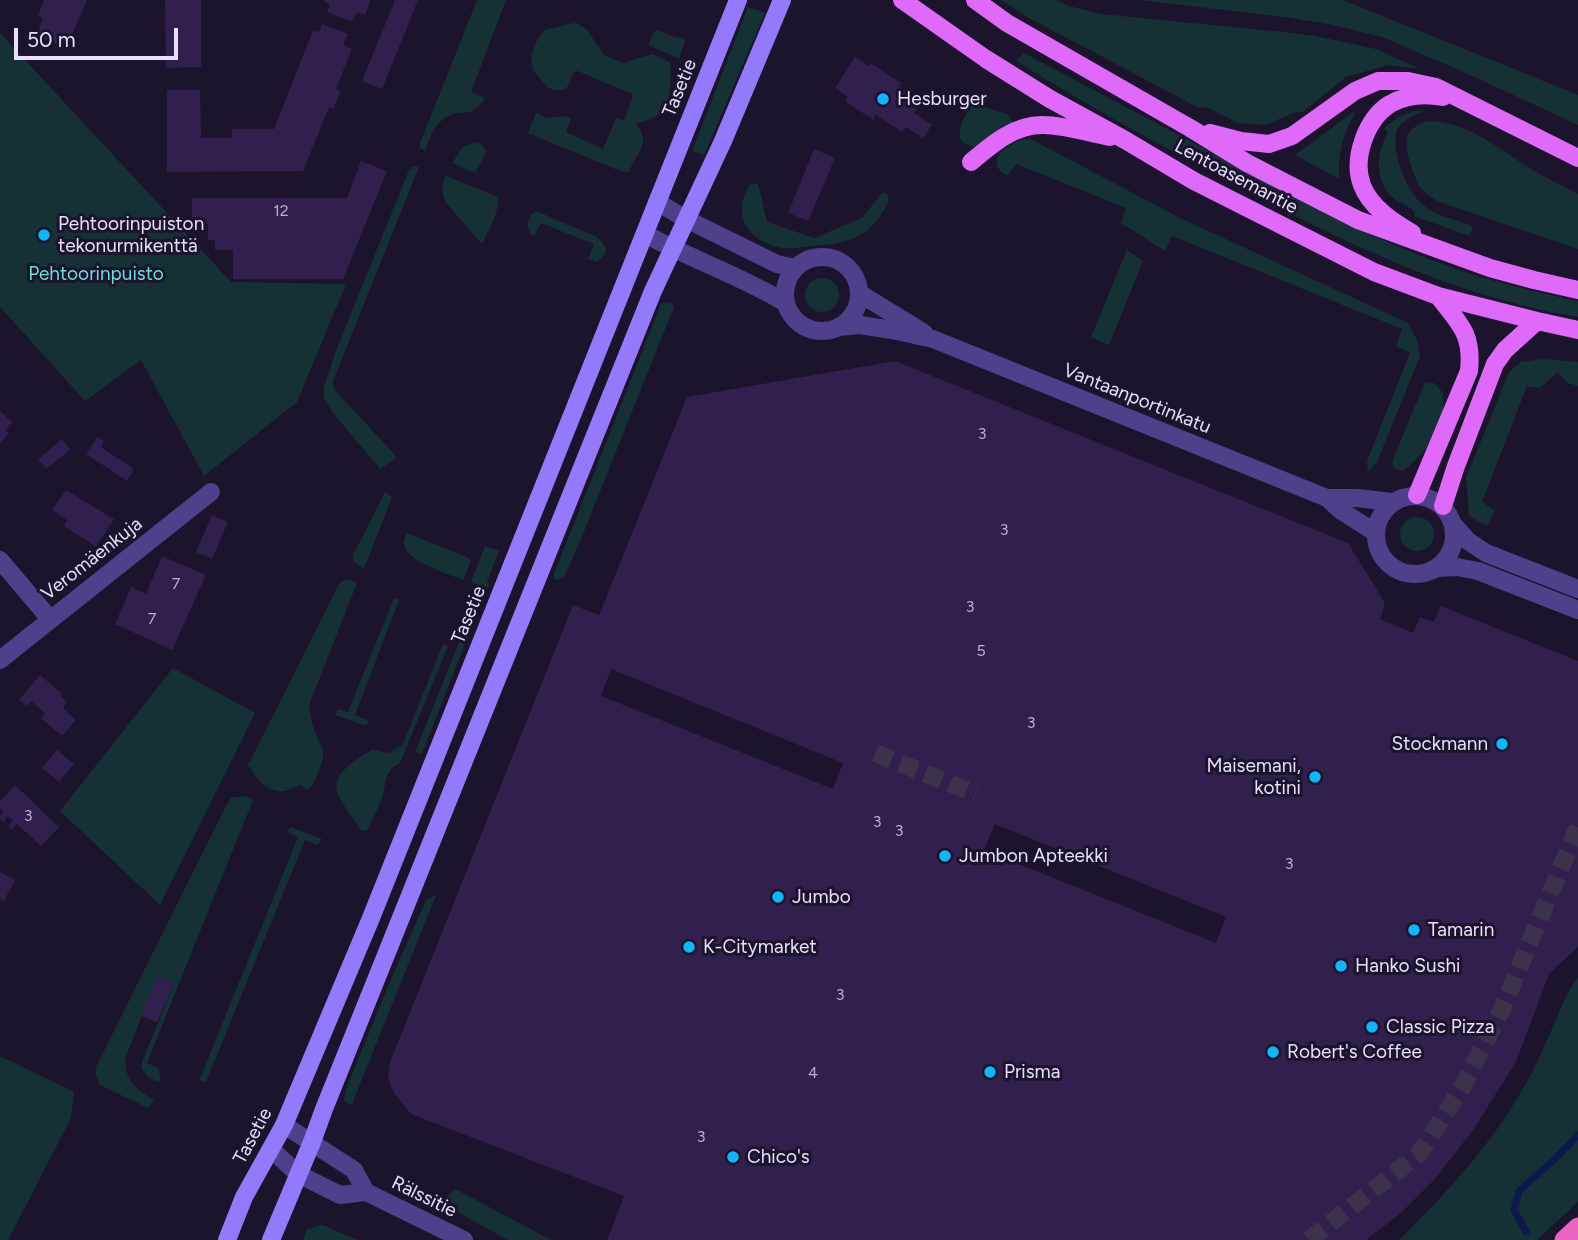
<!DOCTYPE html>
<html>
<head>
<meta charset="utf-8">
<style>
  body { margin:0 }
  #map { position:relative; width:1578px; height:1240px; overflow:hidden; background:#1c132c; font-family:Figtree,sans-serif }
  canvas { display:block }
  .scale { position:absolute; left:14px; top:28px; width:164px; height:32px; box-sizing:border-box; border:4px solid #e8dffe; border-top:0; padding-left:9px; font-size:21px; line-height:24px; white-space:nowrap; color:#e8dffe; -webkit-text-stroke:5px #1c132c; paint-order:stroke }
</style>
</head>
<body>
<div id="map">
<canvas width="1578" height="1240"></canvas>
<div class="scale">50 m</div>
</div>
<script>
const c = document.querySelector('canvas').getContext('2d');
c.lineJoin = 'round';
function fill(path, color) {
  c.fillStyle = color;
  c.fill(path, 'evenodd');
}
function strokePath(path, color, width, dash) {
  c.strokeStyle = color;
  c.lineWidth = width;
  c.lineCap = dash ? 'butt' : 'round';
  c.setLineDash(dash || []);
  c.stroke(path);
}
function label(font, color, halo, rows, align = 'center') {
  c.font = font + ' Figtree,sans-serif';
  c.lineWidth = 6;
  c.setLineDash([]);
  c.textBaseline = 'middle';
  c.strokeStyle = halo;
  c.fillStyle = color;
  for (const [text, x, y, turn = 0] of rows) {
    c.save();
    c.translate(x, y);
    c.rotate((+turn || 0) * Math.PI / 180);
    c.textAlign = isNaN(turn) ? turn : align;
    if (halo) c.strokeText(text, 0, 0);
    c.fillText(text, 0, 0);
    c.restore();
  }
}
fill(new Path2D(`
  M477,0H506L471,92L485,98C473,118 467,109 451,115C435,121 430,137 425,151L420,148V143Z
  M1001,0H1056L1069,6L1101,14L1283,32L1315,36L1376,49L1420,69L1389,65L1346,77L1303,112H1296L1265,125L1238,123L1206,107L1199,108L1029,18Z
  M1140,0H1343L1578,95V125L1457,69L1382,37L1328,24L1284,17Z
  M748,7L765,13L704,155L692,151Z
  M574,23L579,24L587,30L605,56L623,63L652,54L670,62C672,72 670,106 662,112C656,118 644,121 636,124C653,144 636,152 629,172L620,171L528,133L536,113L546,118L565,116L571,118L566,132L603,149L616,118L624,121L633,96L632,94L578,71L574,72L568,86L564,90H556L548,88L533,70L531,56L538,38L544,30Z
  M657,30L675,37L682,38L685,41L679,59L648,45L654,32Z
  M0,33L231,282L346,284L297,402L204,476L141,360L85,401L0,307Z
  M1024,53L1345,223C1400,248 1455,272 1514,286C1535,292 1557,296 1578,301V317C1451,296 1337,239 1224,179C1153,141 1084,104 1016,61Z
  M974,104L1007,114L1013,122L1001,127L974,147C948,143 963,116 974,104Z
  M1426,110C1415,115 1405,118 1398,128C1388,146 1407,192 1422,204C1435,216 1456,220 1473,226L1470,236L1414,216L1415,212C1410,206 1403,205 1396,200C1374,184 1375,154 1388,133L1384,128C1397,117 1409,110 1426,110Z
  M1353,112L1355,114C1342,135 1338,154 1339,179L1295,155Z
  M1428,121C1467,122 1494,145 1525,165C1542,176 1561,185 1578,194V249L1437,201C1431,197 1425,193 1420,187C1414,177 1404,149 1407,138C1409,128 1419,124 1428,121Z
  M1029,138L1182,219L1408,323L1417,340L1420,356L1377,462L1367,473L1368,469L1367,461L1410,353L1396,346L1402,329L1172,236L1165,251L1121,223L1126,208L1017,164L1007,176C989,165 997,152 1012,144C1017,140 1024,140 1029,138Z
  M475,142L481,143L487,151L475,173L452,163L463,147Z
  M413,167H419L333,381L334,389L395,455L396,458L380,469L333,413L324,398V386L336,351L409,170Z
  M446,176L498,197C499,213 489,230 482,244L446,203C441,192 441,186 446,176Z
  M758,183L767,222L814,238L862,218L882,193L887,194L889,199C885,210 877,222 868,230C852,243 830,245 811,246C800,247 788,250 778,247C758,243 740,228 742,206C742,199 747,192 749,185Z
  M536,211L597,237L602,242L606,249L605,254L597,262L588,259L594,244L541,223L534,236L530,234L527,224L531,215Z
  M1127,250L1143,261L1109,345L1091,337Z
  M805 295a17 17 0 1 1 34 0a17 17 0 1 1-34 0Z
  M666,302L672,303L674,307L579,544L564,577L558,580L554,579V574L661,304Z
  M1543,359L1578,362V386L1568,383L1558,372L1540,388L1527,386L1482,502L1495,511L1487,526L1469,516L1466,478L1509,372L1521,362Z
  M1425,382L1434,383L1443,393C1443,399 1444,405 1443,410C1442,433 1420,458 1403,471L1395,469L1392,464L1394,457Z
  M385,492L392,497L364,569L353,561V555Z
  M1400 534a17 17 0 1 1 34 0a17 17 0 1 1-34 0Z
  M407,533L467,557L471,561L463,580C449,574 405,561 404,544C403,542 406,535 407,533Z
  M485,546L499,551L487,582L489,585L487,589L471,582Z
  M344,580H351L357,583L309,705L312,724L323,751V760L313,785L307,790L300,785C295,787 288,791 283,791C269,793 255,779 250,767H247L339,584Z
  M394,598L399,600L355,715L369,721L367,725H364L335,715L338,709L348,712Z
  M468,636L422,754L415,752L460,640Z
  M443,644L448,646L400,763C383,770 387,786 381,801C377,810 373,818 369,827L366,831L361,830C355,821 338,799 337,791C333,772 358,758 372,750L389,753L403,744Z
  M173,668L255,713L160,905L60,811Z
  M245,796L253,800L147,1063L158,1068L161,1078L158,1082L148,1077L142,1069V1062L174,983L158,976L126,1056C123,1077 135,1091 154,1099L148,1108L100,1085L96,1076V1067L227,804L231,798Z
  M290,827L322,839L318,845L305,840L206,1082L199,1081L298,837L288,832Z
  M436,895L352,1104L349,1105L344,1101L346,1089L388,986L426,900Z
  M1578,978V1202L1537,1240H1399C1447,1193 1492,1144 1525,1085C1535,1068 1543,1049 1551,1031C1559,1013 1565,994 1578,978Z
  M0,1056L74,1092L71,1118L8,1240H0Z
  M455,1190L459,1191L551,1240H508L450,1208L445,1202L447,1196Z
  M322,1225L325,1226L358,1240H303L307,1229Z`), '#163136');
strokePath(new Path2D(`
  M1526,1232L1514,1210L1519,1191L1556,1158L1578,1135`), '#0d184b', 7);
fill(new Path2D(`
  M44,0H87L66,48L36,36L43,18L38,16Z
  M165,0H201V67L166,68Z
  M325,0H371L365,15L357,12L352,22L327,12L330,4L324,2Z
  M395,0H418L382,89L362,81Z
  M322,24L348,34L343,45L352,49L336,89L341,91L333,109L329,107L303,171L167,172V90H200L201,138H232V129H274L313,30L319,32Z
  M855,57L869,66L871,63L901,83L899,86L922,102L914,113L932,125L923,138L906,127L902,132L876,115L873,120L845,101L848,97L835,88Z
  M814,149L835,158L808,221L788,213Z
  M361,161L387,171L343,279H233V250H215V240H208V224H192V198H347Z
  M895,361L1348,543L1385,603L1380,619L1413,633L1420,617L1434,622L1441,606L1578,661V947L1549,974L1516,1062L1473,1130L1435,1179L1401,1213L1366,1240H607L624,1196L411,1114L394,1093L388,1078L390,1062L573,605L599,615L687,397ZM611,669L843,763L833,789L601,696ZM995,824L1226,917L1216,943L984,850Z
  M0,411L12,422L5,430L9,433L0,443Z
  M97,437L104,442L101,447L134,469L127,481L86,454Z
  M62,439L70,450L46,469L38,459Z
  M66,490L114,519L96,547L64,526L67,520L52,510Z
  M212,515L228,522L212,559L196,552Z
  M162,556L206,575L172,650L115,624L131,587L146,594Z
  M40,675L62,694L60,696L67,702L63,708L76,720L62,736L41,718L45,713L31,701L27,706L19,700Z
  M57,750L74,764L59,782L42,768Z
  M15,785L59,827L41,846L17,824L12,830L8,826L13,820L8,816L3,822L0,819V816L4,812L0,808V801Z
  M0,872L15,880L4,901L0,899Z
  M158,976L174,983L157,1022L141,1016Z`), '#311f4d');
strokePath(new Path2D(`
  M875,753L976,794`), '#3b324c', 18, [18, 9]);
strokePath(new Path2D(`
  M1309,1240L1419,1154L1463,1086L1501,1011L1578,827`), '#3b324c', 18, [18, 9]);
strokePath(new Path2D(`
  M657,202L686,219L777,264L795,268
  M645,234C691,259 741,276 786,303
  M785 294a37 37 0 1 1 74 0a37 37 0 1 1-74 0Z
  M859,293L924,333
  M839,327L860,325L892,330L933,339L1327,498H1357L1392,502
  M1376 535a39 39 0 1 1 78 0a39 39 0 1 1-78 0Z
  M1327,498L1340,510L1376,533
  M1453,524L1468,541L1486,553L1578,589
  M0,560L50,619
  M1437,568L1457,567L1478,571L1578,610
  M0,660L211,492`), '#503f8a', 18);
strokePath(new Path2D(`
  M284,1125L354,1170L366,1192
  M271,1149L298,1174L340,1195L366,1192L464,1240`), '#503f8a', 18);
strokePath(new Path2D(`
  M227,1240L244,1197L284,1125L371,918L738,0
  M271,1240L312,1142L324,1109L653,291L723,141L782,0`), '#9479fb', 18);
strokePath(new Path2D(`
  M902,0L986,59L1050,99L1125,140L1194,181L1374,272L1438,296L1537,321L1578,330
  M975,0L1007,23L1190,128L1247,163L1358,220L1490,268L1534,280L1578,290
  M1210,133L1241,141L1269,144L1292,136L1355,91L1378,81H1408L1436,87L1578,158
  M971,162C992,144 1015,124 1044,125C1062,125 1091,133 1110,137
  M1412,233C1393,222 1370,207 1362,185C1352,159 1366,119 1390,104C1406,95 1426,94 1443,97
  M1417,495L1469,371C1473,334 1460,324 1438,296
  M1443,506L1456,466L1495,364L1505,350L1537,321`), '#df6afa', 18);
strokePath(new Path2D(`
  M1564,1240L1578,1227`), '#ec64c3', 19);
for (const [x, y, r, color] of [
  [883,99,7,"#11b6f8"],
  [44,235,7,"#11b6f8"],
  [1502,744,7,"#11b6f8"],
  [1315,777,7,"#11b6f8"],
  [945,856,7,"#11b6f8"],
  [778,897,7,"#11b6f8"],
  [1414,930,7,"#11b6f8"],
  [689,947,7,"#11b6f8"],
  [1341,966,7,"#11b6f8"],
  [1372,1027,7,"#11b6f8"],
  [1273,1052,7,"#11b6f8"],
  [990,1072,7,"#11b6f8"],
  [733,1157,7,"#11b6f8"]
]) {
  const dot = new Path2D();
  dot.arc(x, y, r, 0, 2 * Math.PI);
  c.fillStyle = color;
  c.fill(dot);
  strokePath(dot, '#1c132c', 2.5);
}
label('16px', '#baafd2', null, [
  ["12",281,211],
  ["3",982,434],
  ["3",1004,530],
  ["7",176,584],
  ["3",970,607],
  ["7",152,619],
  ["5",981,651],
  ["3",1031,723],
  ["3",28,816],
  ["3",877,822],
  ["3",899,831],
  ["3",1289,864],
  ["3",840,995],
  ["4",813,1073],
  ["3",701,1137]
]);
label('19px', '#e8dffe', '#1c132c', [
  ["Tasetie",680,88,-68],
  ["Lentoasemantie",1236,177,28],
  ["Vantaanportinkatu",1137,399,22],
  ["Veromäenkuja",92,559,-38],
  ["Tasetie",469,615,-68],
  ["Tasetie",253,1136,-62],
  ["Rälssitie",424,1197,26]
]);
label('19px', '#e8dffe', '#1c132c', [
  ["Hesburger",897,99],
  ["Pehtoorinpuiston",58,224],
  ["tekonurmikenttä",58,246],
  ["Stockmann",1488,744,"right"],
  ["Maisemani,",1301,766,"right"],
  ["kotini",1301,788,"right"],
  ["Jumbon Apteekki",959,856],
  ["Jumbo",792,897],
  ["Tamarin",1428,930],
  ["K-Citymarket",703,947],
  ["Hanko Sushi",1355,966],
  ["Classic Pizza",1386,1027],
  ["Robert's Coffee",1287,1052],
  ["Prisma",1004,1072],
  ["Chico's",747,1157]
], 'left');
label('19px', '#6bded7', '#1c132c', [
  ["Pehtoorinpuisto",96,274]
]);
</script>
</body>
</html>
